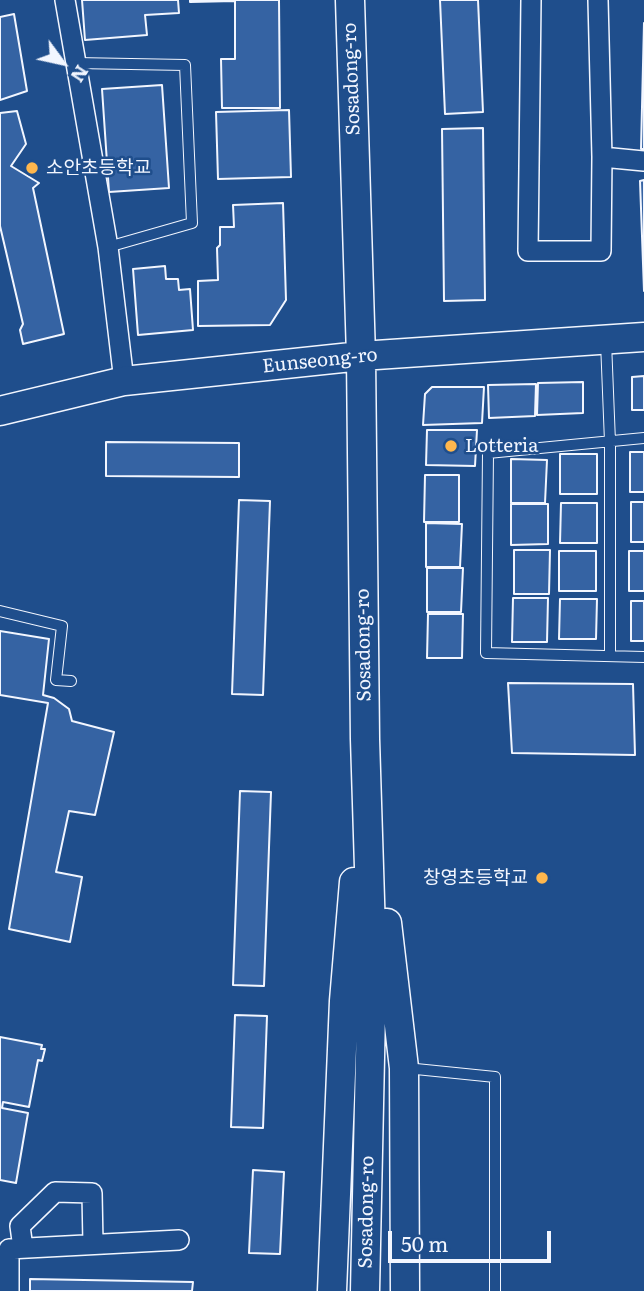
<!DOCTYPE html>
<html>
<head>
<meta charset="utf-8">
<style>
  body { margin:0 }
  #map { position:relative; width:644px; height:1291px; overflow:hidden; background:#1f4e8c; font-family:Literata,serif }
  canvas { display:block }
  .north { position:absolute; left:28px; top:28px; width:70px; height:70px; -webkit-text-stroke:5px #1f4e8c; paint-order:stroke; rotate:123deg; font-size:19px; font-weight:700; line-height:28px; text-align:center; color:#f2f6ff }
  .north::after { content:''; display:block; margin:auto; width:24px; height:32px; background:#f2f6ff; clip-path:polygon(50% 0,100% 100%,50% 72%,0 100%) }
  .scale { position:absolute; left:388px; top:1231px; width:163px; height:32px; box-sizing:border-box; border:4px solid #f2f6ff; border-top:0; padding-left:9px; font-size:21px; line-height:24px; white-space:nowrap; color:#f2f6ff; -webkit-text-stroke:5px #1f4e8c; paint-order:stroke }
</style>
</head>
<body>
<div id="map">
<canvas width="644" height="1291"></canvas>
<div class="north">N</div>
<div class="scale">50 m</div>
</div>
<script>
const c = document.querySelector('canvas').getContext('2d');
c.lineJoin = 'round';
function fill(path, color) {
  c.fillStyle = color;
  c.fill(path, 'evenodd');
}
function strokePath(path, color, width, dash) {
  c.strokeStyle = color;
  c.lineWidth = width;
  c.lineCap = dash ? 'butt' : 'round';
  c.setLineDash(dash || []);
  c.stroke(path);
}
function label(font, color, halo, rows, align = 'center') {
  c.font = font + ' Literata,"Noto Sans KR",serif';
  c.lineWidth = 5;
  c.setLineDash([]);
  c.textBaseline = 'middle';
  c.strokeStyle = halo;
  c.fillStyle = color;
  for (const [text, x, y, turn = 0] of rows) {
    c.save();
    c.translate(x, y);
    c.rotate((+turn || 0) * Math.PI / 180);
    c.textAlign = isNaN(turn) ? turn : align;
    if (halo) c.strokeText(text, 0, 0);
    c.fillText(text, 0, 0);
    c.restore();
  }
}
const building = new Path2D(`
  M82,0H178L179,13L145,15L147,35L85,40Z
  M190,0H279L280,108H222L221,59H235V1L190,2Z
  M440,0H478L483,112L445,114Z
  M14,14L27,91L0,100V17Z
  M644,23V149H641Z
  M162,85L169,188L109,192L102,89Z
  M289,110L291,177L218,179L216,112Z
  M17,111L26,144L11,166L39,183L33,188L64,334L23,344L20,330L23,324L0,226V113Z
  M483,128L485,300L444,301L442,129Z
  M644,180V291L640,181Z
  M283,203L286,300L270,325L198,326V281L218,280L217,248L220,245V227H234L233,205Z
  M165,266L166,279H178L179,290L190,289L193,330L138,335L133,269Z
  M644,376V410H632V377Z
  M583,382V413L537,415L538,383Z
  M536,384L535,416L489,418L488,385Z
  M432,387H484L482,423L423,425L425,394Z
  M427,430H477L475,466L426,465Z
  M106,442L239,443V477L106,476Z
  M630,452H644V492H630Z
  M560,454H597V494H560Z
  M511,459L547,460L545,503H511Z
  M425,475H459V522H424Z
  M239,500L270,501L263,695L232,694Z
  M631,502H644V542H631Z
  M561,503H597V543H560Z
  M511,504H548V544L511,545Z
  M426,523L462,524L460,567H426Z
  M514,550H550L549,594H514Z
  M559,551H596V591H559Z
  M629,551H644V591H629Z
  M427,568H463L461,612H427Z
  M513,598H548L547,642H512Z
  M560,599H597L596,639H559Z
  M631,601H644V641H631Z
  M428,614H463L462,658H427Z
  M0,631L49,639L43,695L54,698L69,709L72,721L114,732L95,815L69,811L56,872L82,877L70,942L9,929L48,703L0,695Z
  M508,683L633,684L635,755L512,753Z
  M240,791L271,792L264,986L233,985Z
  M235,1015L267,1016L263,1128L231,1127Z
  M0,1037L42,1045L41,1049H45L42,1061L38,1060L29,1107L3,1102L2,1108L28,1113L16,1183L0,1180Z
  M253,1170L284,1172L280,1254L249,1253Z
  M30,1279L193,1282L192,1291H30Z`);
fill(building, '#3563a3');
strokePath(building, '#f2f6ff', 2);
const lane = new Path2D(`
  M76,63L185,65L192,223L108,247
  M606,342L610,442V656
  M644,438L488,453L486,653L644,657
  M0,611L62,626L56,680L71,681
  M406,1068L495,1077V1291`);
const street = new Path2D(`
  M65,0L108,247L124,381
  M531,0L528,251H601L602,157L598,0
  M602,157L644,161
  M23,1248L20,1226L55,1192L92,1193L93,1244
  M9,1291V1249L179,1240`);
const secondary = new Path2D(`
  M350,0L361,356L365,739L372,964L365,1291
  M0,411L124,381L361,356L644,337
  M387,923L404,1068L405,1291
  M332,1291L344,1001L354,882`);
strokePath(lane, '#f2f6ff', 12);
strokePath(street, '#f2f6ff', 22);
strokePath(secondary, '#f2f6ff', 31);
strokePath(lane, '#1f4e8c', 10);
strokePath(street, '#1f4e8c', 19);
strokePath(secondary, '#1f4e8c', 28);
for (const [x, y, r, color] of [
  [32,168,7,"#ffb74d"],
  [451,446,7,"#ffb74d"],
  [542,878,7,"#ffb74d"]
]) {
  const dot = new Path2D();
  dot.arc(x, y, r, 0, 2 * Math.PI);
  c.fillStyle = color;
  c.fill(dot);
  strokePath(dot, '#1f4e8c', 2.5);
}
label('19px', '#f2f6ff', '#1f4e8c', [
  ["Sosadong-ro",352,79,-92],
  ["Eunseong-ro",320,361,-6],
  ["Sosadong-ro",364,645,-91],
  ["Sosadong-ro",367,1212,-89]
]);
label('19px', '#f2f6ff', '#1f4e8c', [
  ["소안초등학교",46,168],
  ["Lotteria",465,446],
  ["창영초등학교",528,878,"right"]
], 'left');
</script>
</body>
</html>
